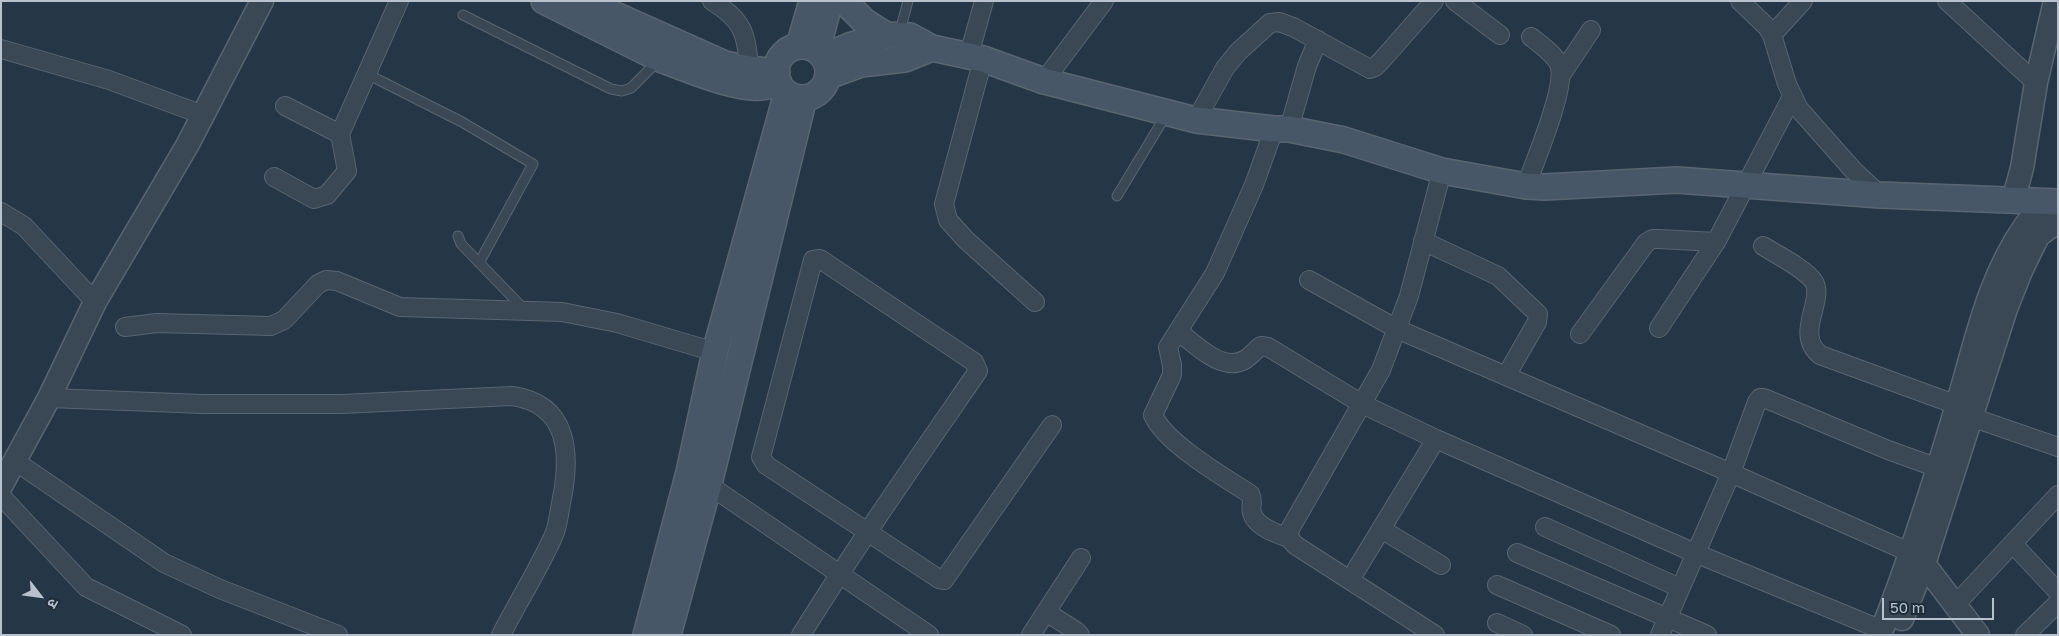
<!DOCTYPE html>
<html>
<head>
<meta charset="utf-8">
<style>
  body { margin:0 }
  #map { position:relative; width:2059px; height:636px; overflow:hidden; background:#253646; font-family:"Golos Text","Noto Sans Devanagari",sans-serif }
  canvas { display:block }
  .frame { position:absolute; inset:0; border:2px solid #b8c2ce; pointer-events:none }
  .north { position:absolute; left:15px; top:571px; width:50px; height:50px; -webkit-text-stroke:4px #1f2c3a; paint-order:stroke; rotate:120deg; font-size:14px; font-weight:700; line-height:20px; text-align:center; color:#b8c2ce }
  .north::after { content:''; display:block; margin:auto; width:18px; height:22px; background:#b8c2ce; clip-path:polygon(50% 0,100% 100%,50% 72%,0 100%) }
  .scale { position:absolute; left:1882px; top:598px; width:112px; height:22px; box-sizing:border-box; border:2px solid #b8c2ce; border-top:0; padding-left:6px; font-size:15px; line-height:18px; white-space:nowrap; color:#b8c2ce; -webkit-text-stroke:4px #1f2c3a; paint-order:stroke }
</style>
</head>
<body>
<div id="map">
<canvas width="2059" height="636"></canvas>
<div class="frame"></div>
<div class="north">उ</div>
<div class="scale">50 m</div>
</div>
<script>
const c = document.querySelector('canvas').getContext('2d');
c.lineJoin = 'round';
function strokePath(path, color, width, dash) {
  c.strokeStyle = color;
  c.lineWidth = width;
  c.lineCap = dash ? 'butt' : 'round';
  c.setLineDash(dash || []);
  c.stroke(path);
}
const service = new Path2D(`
  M463,15L611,89L622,91L631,88L658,61
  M899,35L908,1
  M367,74L462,122L533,164L479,263
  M1117,196L1166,115
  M458,236L461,244L524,309`);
const minor = new Path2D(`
  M712,1C743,20 747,34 749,69
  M1455,1L1500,35
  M1740,1L1767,27L1772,35L1787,84L1799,109L1853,170L1880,195
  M1947,1L2036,83
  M1772,35L1803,1
  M1,49L109,80L203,115
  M969,55L984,1
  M983,59L944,204L948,220L966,240L1035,302
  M1561,75L1591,30
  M1044,81L1104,1
  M285,106L340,134
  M1196,120L1225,68L1238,52L1270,23L1279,22L1293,27L1370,69L1375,67L1382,60L1434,1
  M1274,129L1254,185L1215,273L1168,347L1172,365V375L1153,415C1165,443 1224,477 1250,494C1254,501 1250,507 1252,513C1256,527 1277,534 1289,538
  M1289,129L1307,66L1318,40
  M274,177L314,199L327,195L347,171L340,134L399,1
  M1526,186C1534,163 1568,85 1559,64C1554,54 1540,44 1531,37
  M1,212L24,226L95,302
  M1423,241L1498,276L1538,314L1537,322L1506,376
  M1763,246C1777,255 1806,269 1814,282C1825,300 1794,334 1820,355L1957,405
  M1309,280L1397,329L1731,473L1757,402L1760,398H1764L1888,450L1938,468
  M125,327L157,323L271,326L284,320L318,284L326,280L337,281L400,307L562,312L617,323L715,352
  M1659,328L1716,242L1792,97
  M1178,331C1195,344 1223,374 1246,359C1252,355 1255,350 1261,346L1268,347L1362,404L1436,439L1695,553L1882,630
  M1580,334L1646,243L1652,239H1659L1716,242
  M49,398L203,404H341L512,396C570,404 571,456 561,503C559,514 558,527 553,537C538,570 518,602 501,635
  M1971,417L2058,447
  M15,461L164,563L220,589L338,635
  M700,479L929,635
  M1,496L86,587L182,635
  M1545,527L1680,588
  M1381,529L1441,565
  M2013,544L2058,592
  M1517,553L1707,635
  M1350,580L1436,439
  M1497,585L1611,635
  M1956,604L2058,495
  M1046,612L1076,631L1080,635
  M1497,623L1523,635
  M801,635C857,545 918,458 978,371L974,362L820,259L813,260L761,457L766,465L939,579L944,580L1052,425
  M1031,635L1081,558
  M1435,635L1295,545L1289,538L1290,529L1381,370L1409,296L1442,171
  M1660,635L1731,473L1911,553
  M2025,635L2058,603`);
const tertiary = new Path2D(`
  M2013,201L2022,168L2036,83L2055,1
  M1,486L49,398L95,302L188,144L262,1
  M1915,557L1924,564L1978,635
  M1902,619L1924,564L2006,309L2021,271L2038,236L2058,221
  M1880,635C1910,560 1934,483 1957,405C1975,345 1988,278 2025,226C2032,215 2046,208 2058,201`);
const secondary = new Path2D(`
  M544,1L660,59C684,68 728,86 753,87C762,88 771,86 779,83
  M584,1L725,64L749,69L777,72
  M844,1L864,21L886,35
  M799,46L812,1
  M776 72a26 26 0 1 1 52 0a26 26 0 1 1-52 0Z
  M817,50L830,1
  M824,57L849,46L886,35L910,36L932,48L983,59L1044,81L1196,120L1274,129H1289L1344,140L1442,171L1526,186L1545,187L1677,180L1880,195L2058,202
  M828,76L861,64L905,59L932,48
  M646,635L689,472L715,352L787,93
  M668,635L709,484L804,98`);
strokePath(service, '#596572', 11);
strokePath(minor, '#596572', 20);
strokePath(tertiary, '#596572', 25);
strokePath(secondary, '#596572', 28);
strokePath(service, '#3a4755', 9);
strokePath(minor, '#3a4755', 18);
strokePath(tertiary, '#3a4755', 22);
strokePath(secondary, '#485768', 25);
</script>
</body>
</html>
